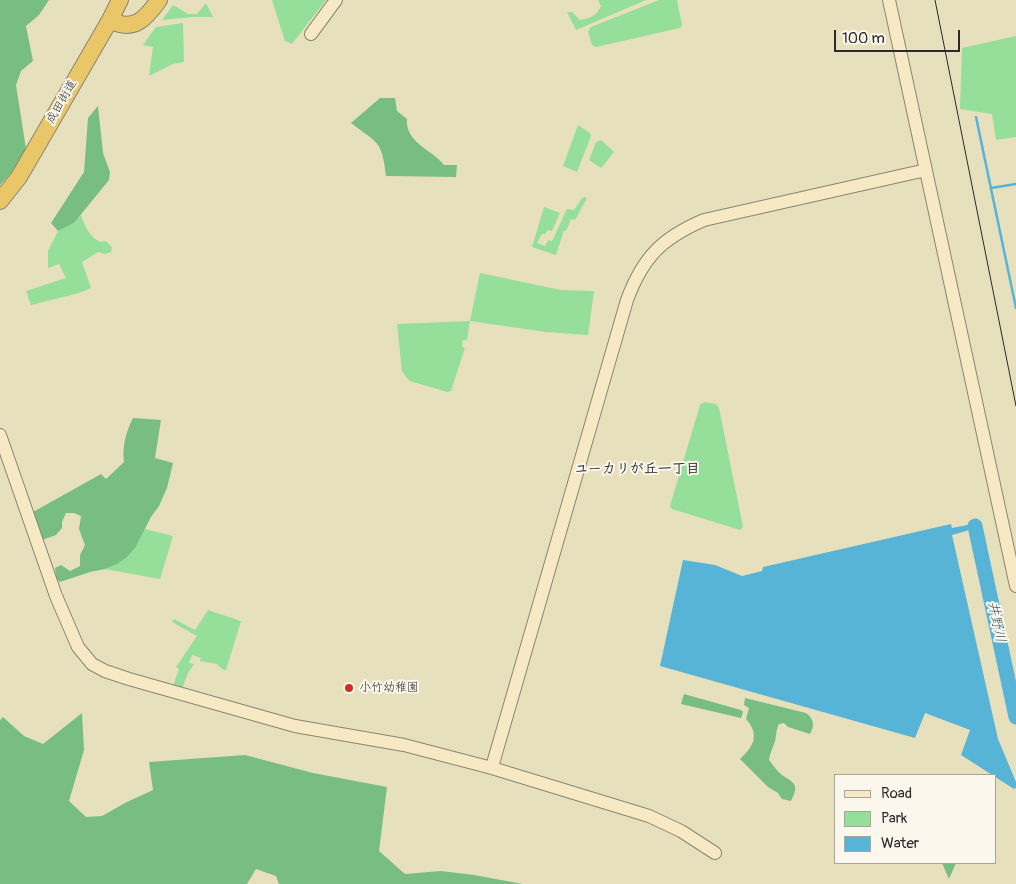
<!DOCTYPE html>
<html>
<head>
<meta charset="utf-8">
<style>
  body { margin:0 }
  #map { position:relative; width:1016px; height:884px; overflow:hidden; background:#e7e0bc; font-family:Pangolin,sans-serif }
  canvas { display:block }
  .legend { position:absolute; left:834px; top:774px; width:162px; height:90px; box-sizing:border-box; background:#fbf7ec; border:1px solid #a8a59f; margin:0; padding:6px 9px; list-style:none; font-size:15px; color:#2b2b2b }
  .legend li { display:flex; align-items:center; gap:10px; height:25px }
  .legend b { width:25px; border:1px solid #a8a59f }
  .scale { position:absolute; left:834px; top:30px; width:126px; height:22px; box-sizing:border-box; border:2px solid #2b2b2b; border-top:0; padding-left:6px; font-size:15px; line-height:18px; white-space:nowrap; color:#2b2b2b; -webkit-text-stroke:4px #fbf7ec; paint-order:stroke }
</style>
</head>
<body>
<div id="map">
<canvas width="1016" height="884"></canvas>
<ul class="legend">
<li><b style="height:6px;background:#f6e9c3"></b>Road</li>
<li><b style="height:14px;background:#96df9a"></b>Park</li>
<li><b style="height:14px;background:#58b4d6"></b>Water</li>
</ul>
<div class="scale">100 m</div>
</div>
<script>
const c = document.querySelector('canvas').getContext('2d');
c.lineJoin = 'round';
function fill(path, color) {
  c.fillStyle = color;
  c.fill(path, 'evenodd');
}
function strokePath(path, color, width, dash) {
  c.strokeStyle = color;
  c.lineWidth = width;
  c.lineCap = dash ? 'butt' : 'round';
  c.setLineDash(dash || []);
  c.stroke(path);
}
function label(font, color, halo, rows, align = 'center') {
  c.font = font + ' Pangolin,"Klee One",sans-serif';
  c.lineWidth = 4;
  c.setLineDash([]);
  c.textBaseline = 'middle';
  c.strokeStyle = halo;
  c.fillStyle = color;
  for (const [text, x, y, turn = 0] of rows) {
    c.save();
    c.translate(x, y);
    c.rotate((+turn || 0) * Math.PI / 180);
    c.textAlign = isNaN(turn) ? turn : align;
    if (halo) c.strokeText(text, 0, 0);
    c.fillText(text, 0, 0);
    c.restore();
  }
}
fill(new Path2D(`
  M272,0H326L292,44L285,41Z
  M598,0H646L576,30L567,12H572L580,20C591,18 596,16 601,6Z
  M659,0H677L682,25L680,28L596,47L592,45L588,32L591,27Z
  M206,3L213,17H193L162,20L173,5L188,14H197Z
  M183,23L184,62L173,64L149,76L153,47L143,45L156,27Z
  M1016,36V137L996,140L992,114L960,109L962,48Z
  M578,125L590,133L591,136L577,172L563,166Z
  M601,140L614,152L601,168L589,160L596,142Z
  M585,197L587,198L575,220L571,219L566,231L564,230L556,255L532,247L544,207L560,213L552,231L548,230L545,234H542L537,243L545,246L548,240L552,241L567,209L574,210L582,198Z
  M81,215C85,227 89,236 100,242L106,241L112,247L111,252L105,254L98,252L82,262L91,288L79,293L31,305L26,291L66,278L59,264L48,268V251L58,231L74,223Z
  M480,273L561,290L594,291L588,335L546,332L470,321L467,340H463L462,347L465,348L451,391L447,392L410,381L406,377L402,371L397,324L470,321Z
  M704,402L716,404L719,408L743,527L740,530L672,509L670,506L700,405Z
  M145,529L173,536L160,579L105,569C126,560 134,548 145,529Z
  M208,610L241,621L226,670L222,669L217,664L200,661L201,658L192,655L189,663L194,664L188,673L182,689L173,686L179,669L176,667L197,636L172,622L174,619L195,630Z`), '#96df9a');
fill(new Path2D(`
  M0,0H49L39,15L26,26L33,61L21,71L16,85L26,149L11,173L0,185Z
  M380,98H395L397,111L407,119C405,143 433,150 444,165H457L456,177L386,176C382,140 378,144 351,123Z
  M98,106L103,153L110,172L109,180L74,223L58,231L51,223L84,172L88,118Z
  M133,418L161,420L155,458L173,463L167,488L159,506L151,517L135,548L127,557L117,564L105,569L90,572L60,582L56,578L55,568L61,565L70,571L80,566V555L85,545L79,529L81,516L74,513H66L62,522V528L56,535L42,540L33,512L101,474L106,479L124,462C122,446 126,432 133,418Z
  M684,694L741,710L743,712L741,718L681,704Z
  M745,698L806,713C814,719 815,725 810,734L788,727L784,723L779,724C775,732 777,737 774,744C772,750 770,753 769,760C773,765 777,771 782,775C794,783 800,784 791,801L782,799L778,793L768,787L740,759C754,746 760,735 746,719L749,708L744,705Z
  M82,713L84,750L69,801L86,817L102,816L125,803L153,790L149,762L245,755L313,773L387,787L379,851L405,874L441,871L474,875L523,884H279L276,876L256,869L247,884H0V720L3,717L24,736L43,744Z
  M942,863H956L949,879Z`), '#78be82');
fill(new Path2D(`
  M951,524L952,528L972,524L973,529L952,535L998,739L1016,782V788L1014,789L961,755L970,730L925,713L915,738L660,666L683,560L715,565L742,576L762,571L763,567Z`), '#58b4d6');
strokePath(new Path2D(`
  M976,117L1016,308
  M991,188L1016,184`), '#58b4d6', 2.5);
strokePath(new Path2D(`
  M975,526L1016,717`), '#58b4d6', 15);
const secondary = new Path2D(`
  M889,0L1016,586
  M311,34L336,0
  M0,435L56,596L78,647L92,664L105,671L129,679L295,726L404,745L492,768L649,816L681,831L715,853
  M492,767L627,300C643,257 662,238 704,220L926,170`);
const highway = new Path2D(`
  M110,20C134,33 146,18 159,0
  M0,201L19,177L110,20L120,0`);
strokePath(secondary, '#898674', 14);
strokePath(highway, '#898674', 18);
strokePath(secondary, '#f6e9c3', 12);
strokePath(highway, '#e9c769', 16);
strokePath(new Path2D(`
  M935,0L1016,406`), '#2b2b2b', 1);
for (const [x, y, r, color] of [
  [349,688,5,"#c8321e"]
]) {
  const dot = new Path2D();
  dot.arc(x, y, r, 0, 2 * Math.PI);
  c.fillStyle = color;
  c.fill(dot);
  strokePath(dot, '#fbf7ec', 2);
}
label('12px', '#2b2b2b', '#fbf7ec', [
  ["成田街道",62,102,-60]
]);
label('12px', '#2b2b2b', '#fbf7ec', [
  ["小竹幼稚園",359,688]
], 'left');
label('bold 14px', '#2b2b2b', '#fbf7ec', [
  ["ユーカリが丘一丁目",637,469]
]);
label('italic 14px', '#3b5b67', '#fbf7ec', [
  ["井野川",996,622,78]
]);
</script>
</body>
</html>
